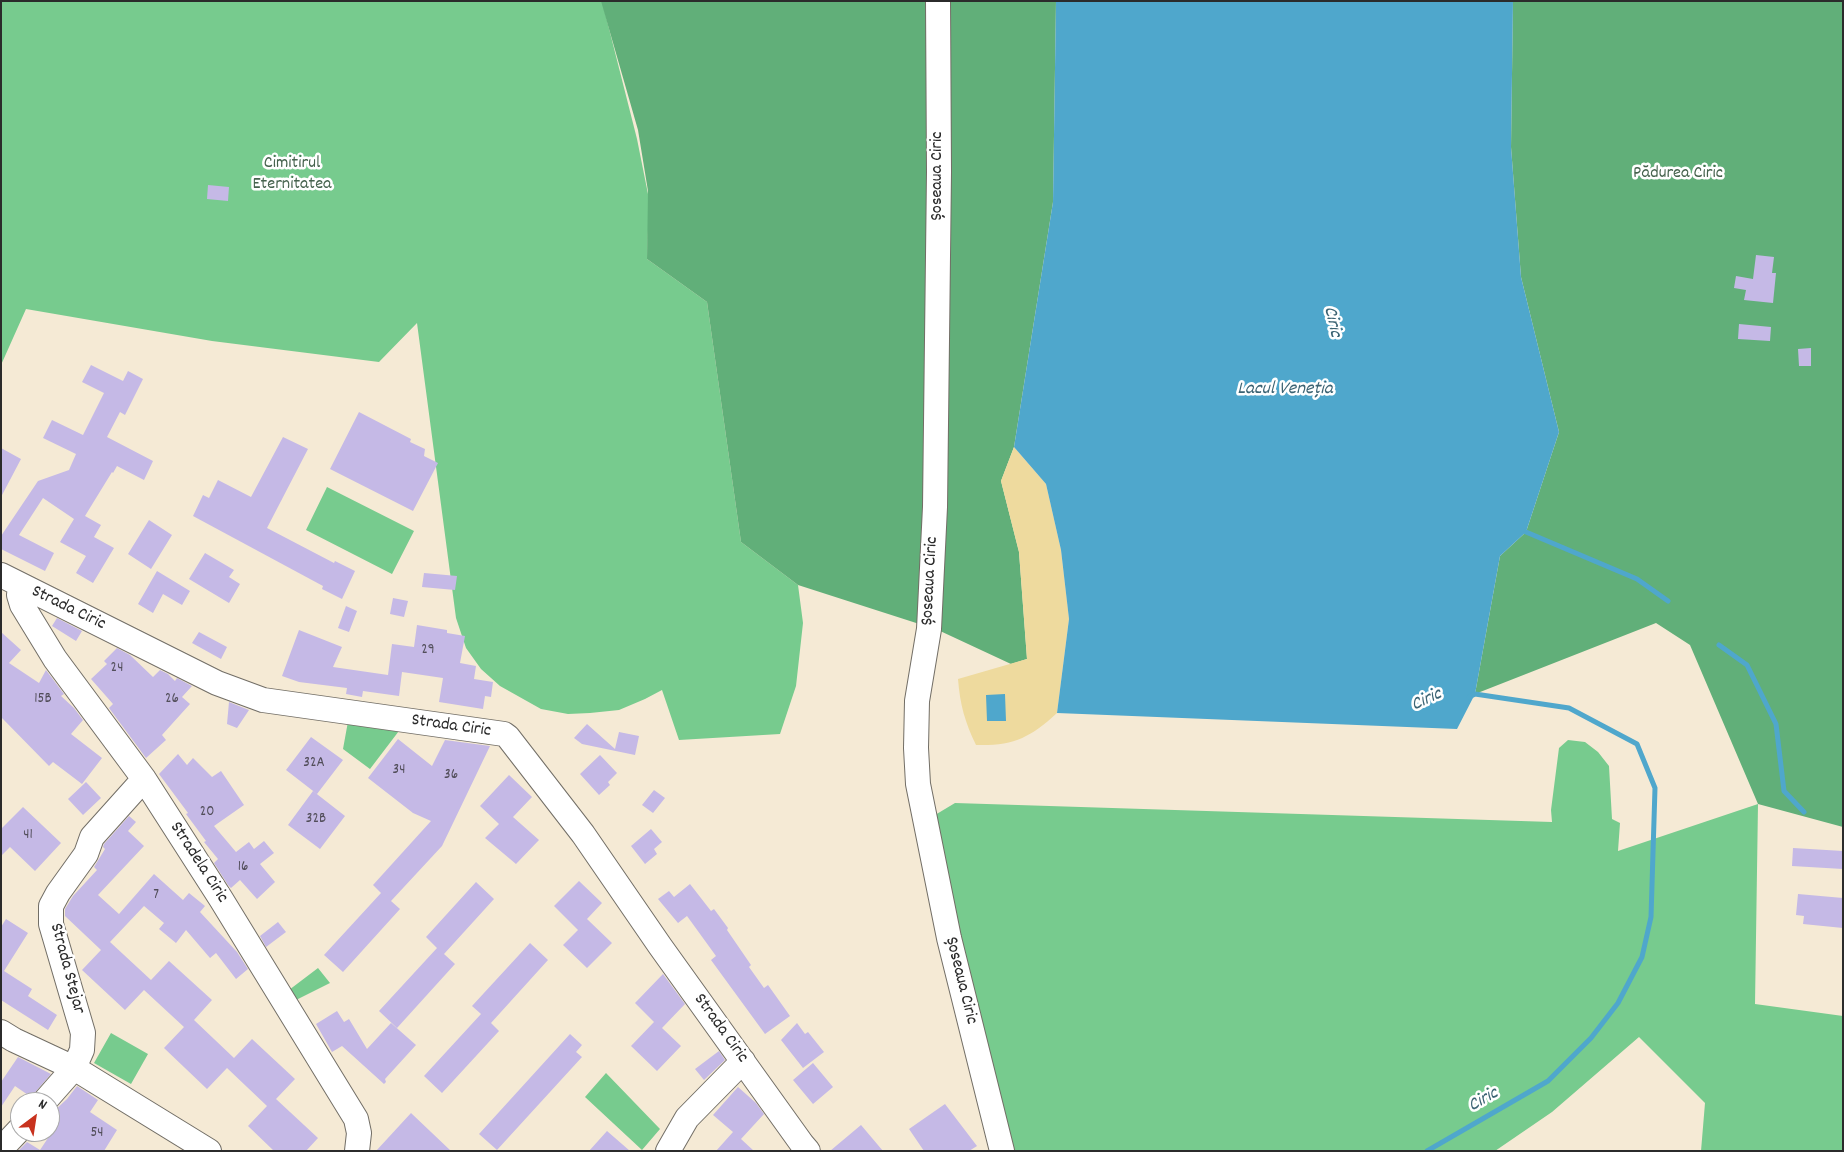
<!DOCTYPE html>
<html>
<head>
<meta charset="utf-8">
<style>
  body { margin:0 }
  #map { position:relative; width:1844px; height:1152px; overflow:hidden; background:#f5ead5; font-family:Dekko,sans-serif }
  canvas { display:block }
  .frame { position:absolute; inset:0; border:2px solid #2b2b2b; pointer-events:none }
  .north { position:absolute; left:10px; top:1092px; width:50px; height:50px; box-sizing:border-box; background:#fff; border:1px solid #aaa; border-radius:50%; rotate:31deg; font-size:14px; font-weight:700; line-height:20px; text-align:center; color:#2b2b2b }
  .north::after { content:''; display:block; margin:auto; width:18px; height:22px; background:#c8321e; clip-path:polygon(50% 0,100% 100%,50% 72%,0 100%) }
</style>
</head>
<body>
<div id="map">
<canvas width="1844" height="1152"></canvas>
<div class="frame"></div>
<div class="north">N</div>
</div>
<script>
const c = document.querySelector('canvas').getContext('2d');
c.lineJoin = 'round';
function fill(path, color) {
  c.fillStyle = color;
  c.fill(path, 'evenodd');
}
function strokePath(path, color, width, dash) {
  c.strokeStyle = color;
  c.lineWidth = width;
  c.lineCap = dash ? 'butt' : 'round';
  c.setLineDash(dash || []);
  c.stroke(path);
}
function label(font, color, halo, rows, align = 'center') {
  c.font = font + ' Dekko,sans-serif';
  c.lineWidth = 5;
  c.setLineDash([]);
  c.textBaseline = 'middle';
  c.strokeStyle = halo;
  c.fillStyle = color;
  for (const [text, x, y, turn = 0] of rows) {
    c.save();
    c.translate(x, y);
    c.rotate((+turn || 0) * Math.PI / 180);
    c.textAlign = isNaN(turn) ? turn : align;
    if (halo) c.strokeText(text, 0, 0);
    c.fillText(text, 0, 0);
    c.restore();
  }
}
fill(new Path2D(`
  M1,1H602L637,139L649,199L647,259L707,302L741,542L798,585L803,623L796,686L780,734L679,740L662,690L645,699L619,710L590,713L568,714L541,709L500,686L481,669L466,648L456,618L417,323L379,362L212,341L26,309L1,365Z
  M327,487L414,531L392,574L306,530Z
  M349,716L405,723L370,769L343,749Z
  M1568,740L1585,742L1598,752L1609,766L1612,819L1620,823L1618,851L1758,804L1755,1004L1843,1016V1151H1701L1705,1103L1639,1037L1552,1112L1495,1151H1014L959,934L935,815L955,803L1552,822L1551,810L1559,748Z
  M318,968L330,983L296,1000L289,990Z
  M111,1033L148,1054L131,1084L94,1063Z
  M606,1073L660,1129L642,1150L585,1097Z`), '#77cb8e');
fill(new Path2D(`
  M601,1H1056L1053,202L1014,447L1001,481L1019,552L1027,659L1011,664L938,630L798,585L741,542L707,302L647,259L648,191L638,130Z
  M1513,1H1843V827L1758,804L1690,645L1656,623L1475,694L1500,556L1526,532L1559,432L1521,277L1511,147Z`), '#61af79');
fill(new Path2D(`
  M1014,447L1046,484L1061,550L1069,619L1057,713C1030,738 1013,746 976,745C965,722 960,705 958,679L1027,659L1019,552L1001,481Z`), '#eeda9e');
fill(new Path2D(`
  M1056,1H1513L1511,147L1521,277L1559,432L1526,532L1500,556L1475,694L1457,729L1057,713L1069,619L1061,550L1046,484L1014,447L1053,202Z
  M1005,694L1006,721H987L986,695Z`), '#4fa7cc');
strokePath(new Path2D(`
  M1526,532L1637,579L1668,601
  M1719,645L1747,665L1776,724L1784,791L1804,812
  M1427,1151L1548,1081L1591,1038L1618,1003L1642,957L1651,917L1655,788L1637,744L1569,708L1475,694L1469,697`), '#4fa7cc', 5);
fill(new Path2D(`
  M208,185L229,187L228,201L207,199Z
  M1756,255L1774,257L1772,273H1776L1773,303L1744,300L1746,290L1734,288L1736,276L1753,279Z
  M1739,324L1771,327L1770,341L1738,339Z
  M1811,348V366H1799L1798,349Z
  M91,365L123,381L128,371L143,379L125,415L120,412L107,437L153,461L144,480L117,466L113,473L112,472L85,516L101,525L94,537L114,548L93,583L76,573L86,556L60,542L74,519L43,498L19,535L54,553L45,571L1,549V536L38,481L69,470L76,454L43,438L52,420L83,435L104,393L82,382Z
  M359,412L411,439L410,442L425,449L424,456L438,463L413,511L330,469Z
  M283,437L308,449L267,528L334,563L335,561L355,571L342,599L322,589L323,586L193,516L203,495L209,498L218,480L251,497Z
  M1,448L21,459L1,497Z
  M149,520L172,535L151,569L128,554Z
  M205,553L234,570L229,577L240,584L229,603L189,579Z
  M157,571L190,591L182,605L163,594L153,613L138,604Z
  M424,573L457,576L455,590L422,587Z
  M393,598L408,601L404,617L390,614Z
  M346,606L357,611L349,632L338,628Z
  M57,618L82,631L76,641L52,626Z
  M417,625L447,630V633L465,636L460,663L476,666L474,679L493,682L491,697L485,696L483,709L439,702L443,678L402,672L399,696L363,691L362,697L346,694L347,688L299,682L282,676L299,630L342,647L333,667L388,675L392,644L414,647Z
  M1,632L21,650L9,663L39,683L46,670L64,694L61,696L74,708L83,720L71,734L102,758L82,784L53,762L49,766L1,717Z
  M199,632L227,647L221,659L192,643Z
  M117,648L130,655L153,677L160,670L168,674L175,681L177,678L192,686L182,697L190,704L162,735L166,740L146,758L109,708L113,704L91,679L107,664L104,661Z
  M229,702L249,710L237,728L227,724Z
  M587,724L615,749L619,732L639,736L635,755L582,744L574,738Z
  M311,737L343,760L317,794L286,770Z
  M398,739L432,766L445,740L490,746L442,846L391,901L400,909L343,972L324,955L381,893L373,885L431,821L413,813L368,778Z
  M178,754L187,765L193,758L212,777L221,771L244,805L214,826L236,852L249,842L254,849L264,841L274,853L260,864L275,882L257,899L240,880L231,888L228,885L214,863L218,859L204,842L206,841L186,814L188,813L159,774Z
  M600,755L617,773L608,782L610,785L599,795L580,774Z
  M509,775L532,797L513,817L539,840L516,864L485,838L499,824L480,806Z
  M86,782L101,798L83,815L68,799Z
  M654,790L665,798L653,813L642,805Z
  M313,791L345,816L320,849L288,825Z
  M23,807L61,843L35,871L10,847L1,856V829Z
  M129,816L136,822L128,831L144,846L98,895L119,914L154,874L183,900L189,893L205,906L200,912L237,952L248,969L236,979L216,953L210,958L186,930L176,943L159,929L164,923L144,906L110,942L151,980L169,961L212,1000L194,1020L234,1058L252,1039L295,1079L276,1099L318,1138L306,1151H274L248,1126L267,1106L227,1068L207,1089L164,1048L184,1027L144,990L125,1010L82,970L101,950L65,916V909L73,896L97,870L94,867L105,849L103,847L104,844Z
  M651,829L662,842L654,849L657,854L645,864L631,846Z
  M1793,848L1843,851V869L1792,866Z
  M579,881L602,903L587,919L612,943L587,968L563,945L578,930L554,906Z
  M476,882L494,899L444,954L455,964L397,1028L379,1011L437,948L426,937Z
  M690,884L711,911L714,909L728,928L727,930L751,965L749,967L764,988L768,985L790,1016L765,1034L711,960L716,956L687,916L678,923L658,899L669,891L674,897Z
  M1798,894L1843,898V928L1803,924L1804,916L1796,915Z
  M6,919L28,933L4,971L32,989L28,996L57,1015L48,1030L1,1000V927Z
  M278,922L286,932L266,947L260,936Z
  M530,943L548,960L491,1023L499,1031L442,1093L424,1076L481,1014L472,1006Z
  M663,974L685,1004L662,1028L681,1046L657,1071L631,1046L654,1022L635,1003Z
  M337,1011L344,1022L349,1019L367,1049L391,1023L416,1045L385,1079L386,1082L384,1084L342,1046L332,1052L316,1024Z
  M797,1023L805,1034L808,1032L824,1052L803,1068L781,1040Z
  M570,1034L582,1045L576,1052L582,1057L497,1150L479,1134Z
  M719,1051L725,1060L704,1080L695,1069Z
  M18,1057L51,1074L31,1097L15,1086L1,1107V1082Z
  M813,1063L833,1087L813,1104L793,1080Z
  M77,1086L98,1100L90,1112L117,1130L104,1151H18L27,1142L40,1150L58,1123L52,1118L55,1114L53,1112L67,1099Z
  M738,1087L756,1103L764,1114L741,1139L754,1151H716L733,1132L713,1115Z
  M945,1104L977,1146L969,1151H924L909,1129Z
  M411,1113L451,1151H376Z
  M861,1125L883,1151H830Z
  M607,1131L630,1151H589Z`), '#c5b9e6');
const minor = new Path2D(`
  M938,1L939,172L935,507L929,629L917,701L916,748L918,784L949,938L1002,1151
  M1,575L217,683L263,700L504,734L508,737L583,834L660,946L802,1144L808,1151
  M20,586L19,595L22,605L55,659L144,779L221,899L356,1119L359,1133L357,1151
  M1,1032L14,1040L74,1068L209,1151
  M44,1102L74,1068L82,1050L83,1033L51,924V906L58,893L86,854L92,837L144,779
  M1,1149L20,1129
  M668,1151L687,1118L743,1061`);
strokePath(minor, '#726e66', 26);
strokePath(minor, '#fff', 24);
label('15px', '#524e5a', null, [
  ["29",428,651],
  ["24",117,669],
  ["15B",43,700],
  ["26",172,700],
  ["32A",314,764],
  ["34",399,771],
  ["36",451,776],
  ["20",207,813],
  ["32B",316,820],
  ["41",28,836],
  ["16",243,868],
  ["7",156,896],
  ["54",97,1134]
]);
label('18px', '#46634e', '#fff', [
  ["Cimitirul",292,165],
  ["Eternitatea",292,186],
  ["Pădurea Ciric",1678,175]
]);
label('18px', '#2b2b2b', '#fff', [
  ["Șoseaua Ciric",939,176,-90],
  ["Șoseaua Ciric",931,581,-87],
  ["Strada Ciric",68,609,26],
  ["Strada Ciric",451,727,8],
  ["Stradela Ciric",198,863,57],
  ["Strada Stejar",66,969,75],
  ["Șoseaua Ciric",960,981,76],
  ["Strada Ciric",720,1029,54]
]);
label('italic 19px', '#3b6373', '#fff', [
  ["Ciric",1331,322,77],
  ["Lacul Veneția",1285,390],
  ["Ciric",1427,701,-25],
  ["Ciric",1484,1101,-30]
]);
</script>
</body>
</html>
